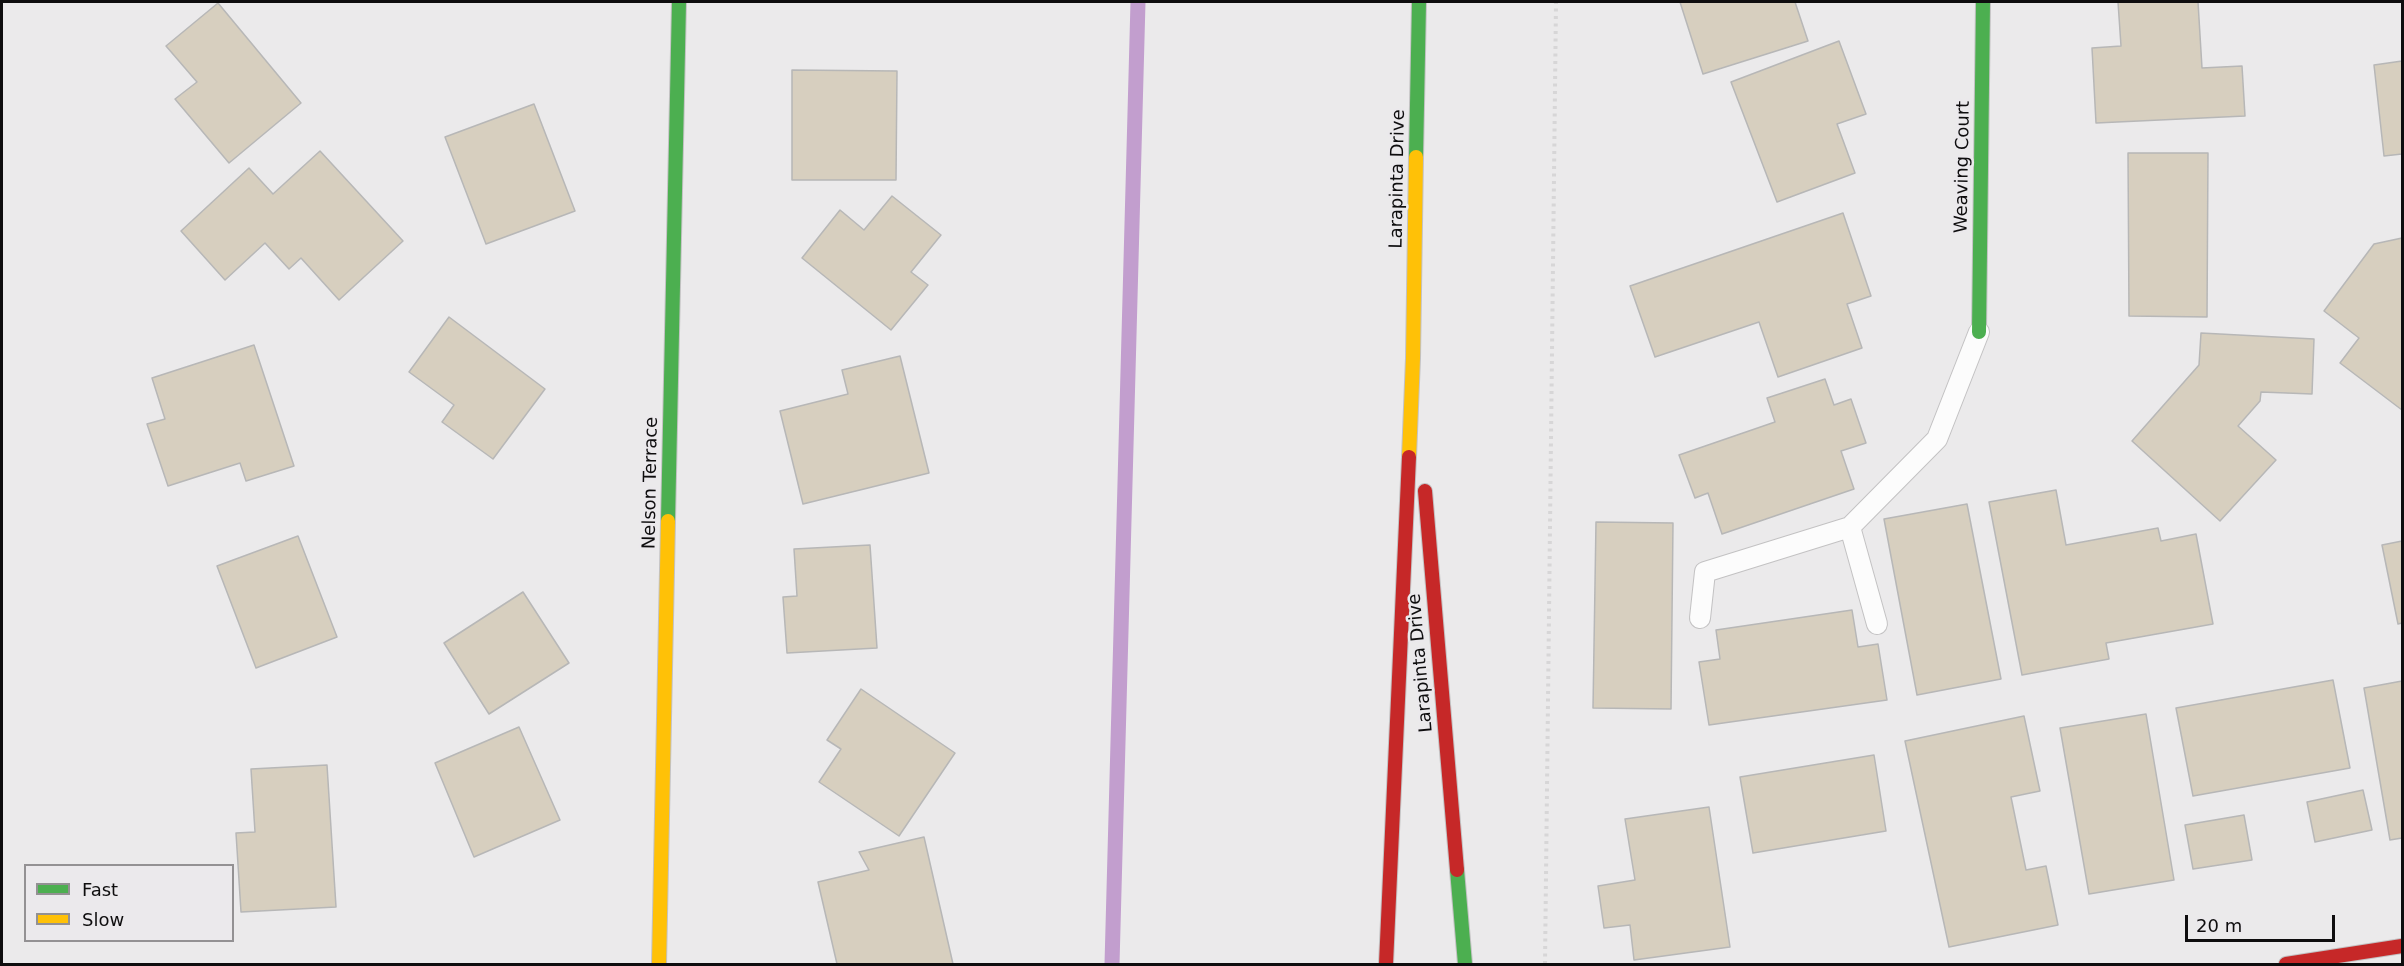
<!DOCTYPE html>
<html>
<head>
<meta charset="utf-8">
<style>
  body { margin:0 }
  #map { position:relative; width:2404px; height:966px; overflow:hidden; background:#ebeaeb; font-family:"DejaVu Sans",sans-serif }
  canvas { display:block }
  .frame { position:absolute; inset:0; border:3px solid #0e0d0e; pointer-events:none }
  .legend { position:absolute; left:24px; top:864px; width:210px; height:78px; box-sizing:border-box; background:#ebe9ec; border:2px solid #939193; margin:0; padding:8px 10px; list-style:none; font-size:18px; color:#0e0d0e }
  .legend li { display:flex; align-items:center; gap:12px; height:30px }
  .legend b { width:30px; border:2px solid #939193 }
  .scale { position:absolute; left:2185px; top:915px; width:150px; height:27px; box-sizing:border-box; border:3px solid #0e0d0e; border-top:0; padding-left:8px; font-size:18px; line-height:21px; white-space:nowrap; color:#0e0d0e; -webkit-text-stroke:4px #ebe9ec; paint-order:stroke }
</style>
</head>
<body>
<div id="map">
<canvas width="2404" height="966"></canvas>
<div class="frame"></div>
<ul class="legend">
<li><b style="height:8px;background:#4caf50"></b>Fast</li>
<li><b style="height:8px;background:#ffc107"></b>Slow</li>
</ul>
<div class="scale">20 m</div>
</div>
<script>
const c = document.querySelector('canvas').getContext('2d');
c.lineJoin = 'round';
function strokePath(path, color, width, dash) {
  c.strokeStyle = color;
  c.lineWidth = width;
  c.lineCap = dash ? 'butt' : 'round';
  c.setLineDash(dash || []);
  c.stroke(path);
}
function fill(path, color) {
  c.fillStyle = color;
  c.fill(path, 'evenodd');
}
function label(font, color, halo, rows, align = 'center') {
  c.font = font + ' "DejaVu Sans",sans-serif';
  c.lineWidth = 5;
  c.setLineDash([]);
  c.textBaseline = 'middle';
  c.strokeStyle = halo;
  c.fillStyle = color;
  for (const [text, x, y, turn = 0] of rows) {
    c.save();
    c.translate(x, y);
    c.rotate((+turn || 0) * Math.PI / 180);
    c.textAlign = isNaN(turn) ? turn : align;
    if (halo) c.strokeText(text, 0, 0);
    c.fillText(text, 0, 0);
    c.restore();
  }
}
strokePath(new Path2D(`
  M1112,964L1138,2`), '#c29ece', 15);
const building = new Path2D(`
  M1680,2H1795L1808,41L1703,74Z
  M2118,2H2198L2202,68L2242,66L2245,116L2096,123L2092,48L2121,46Z
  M218,3L301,103L229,163L175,99L197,82L166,46Z
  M1839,41L1866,114L1837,124L1855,173L1777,202L1731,82Z
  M2402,61V154L2384,156L2374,65Z
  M792,70L897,71L896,180H792Z
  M534,104L575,211L486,244L445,137Z
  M320,151L403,241L339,300L301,258L289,269L265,243L225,280L181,231L249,168L273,194Z
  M2128,153H2208L2207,317L2129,316Z
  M892,196L941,235L911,272L928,285L891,330L802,258L840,210L864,230Z
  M1843,213L1871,296L1847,304L1862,348L1778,377L1759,322L1655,357L1630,286Z
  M2402,238V410L2340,363L2359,338L2324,311L2374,244Z
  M449,317L545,389L493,459L442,422L454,405L409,372Z
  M2201,333L2314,339L2312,394L2261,392L2260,401L2238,426L2276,460L2220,521L2132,441L2199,365Z
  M254,345L294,466L246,481L240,463L168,486L147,424L165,419L152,378Z
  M900,356L929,473L803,504L780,411L848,394L842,370Z
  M1825,379L1834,405L1851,399L1866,443L1841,451L1854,489L1722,534L1708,493L1695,498L1679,455L1775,422L1767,398Z
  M2056,490L2066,545L2158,528L2161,541L2196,534L2213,624L2106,643L2109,659L2022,675L1989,502Z
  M1967,504L2001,679L1917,695L1884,519Z
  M1596,522L1673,523L1671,709L1593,708Z
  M298,536L337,637L256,668L217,566Z
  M2402,541V623L2398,624L2382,545Z
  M870,545L877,648L787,653L783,597L797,596L794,549Z
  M523,592L569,663L489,714L444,643Z
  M1852,610L1858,647L1878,644L1887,700L1709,725L1699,662L1720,659L1716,630Z
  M2333,680L2350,768L2193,796L2176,708Z
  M2402,681V838L2390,840L2364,688Z
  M861,689L955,753L899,836L819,782L841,749L827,740Z
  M2146,714L2174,880L2089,894L2060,728Z
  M2024,716L2040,791L2011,797L2026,870L2046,866L2058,925L1949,947L1905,741Z
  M519,727L560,820L474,857L435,763Z
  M1874,755L1886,831L1753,853L1740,777Z
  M327,765L336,907L241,912L236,833L255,832L251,769Z
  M2363,790L2372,830L2315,842L2307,802Z
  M1709,807L1730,947L1634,960L1630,925L1604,928L1598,886L1635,880L1625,819Z
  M2244,815L2252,860L2193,869L2185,825Z
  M924,837L953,964H837L818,882L869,870L859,852Z`);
fill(building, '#d7cfbf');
strokePath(building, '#b7b7b7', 1.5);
const lane = new Path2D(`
  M1850,527L1877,624
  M1700,618L1705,572L1850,527L1937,439L1979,332`);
const fast = new Path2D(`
  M1416,157L1419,2
  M1979,332L1983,2
  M668,521L679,2
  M1457,870L1465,964`);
const slow = new Path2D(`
  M1409,457L1413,358L1416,157
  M659,964L668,521`);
const jam = new Path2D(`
  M1425,491L1457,870
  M1386,964L1409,457
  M2286,964L2402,946`);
strokePath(lane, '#c3c2c3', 22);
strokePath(fast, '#c3c2c3', 16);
strokePath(slow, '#c3c2c3', 16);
strokePath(jam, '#c3c2c3', 16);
strokePath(new Path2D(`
  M1545,964L1556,2`), '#d7d6d7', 4, [3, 4.5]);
strokePath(lane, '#fcfcfc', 20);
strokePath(fast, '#4caf50', 14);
strokePath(slow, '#ffc107', 14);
strokePath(jam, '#c62828', 14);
label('18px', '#0e0d0e', '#ebe9ec', [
  ["Weaving Court",1963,167,-89],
  ["Larapinta Drive",1398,179,-89],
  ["Nelson Terrace",651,483,-89],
  ["Larapinta Drive",1421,663,-95]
]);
</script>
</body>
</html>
